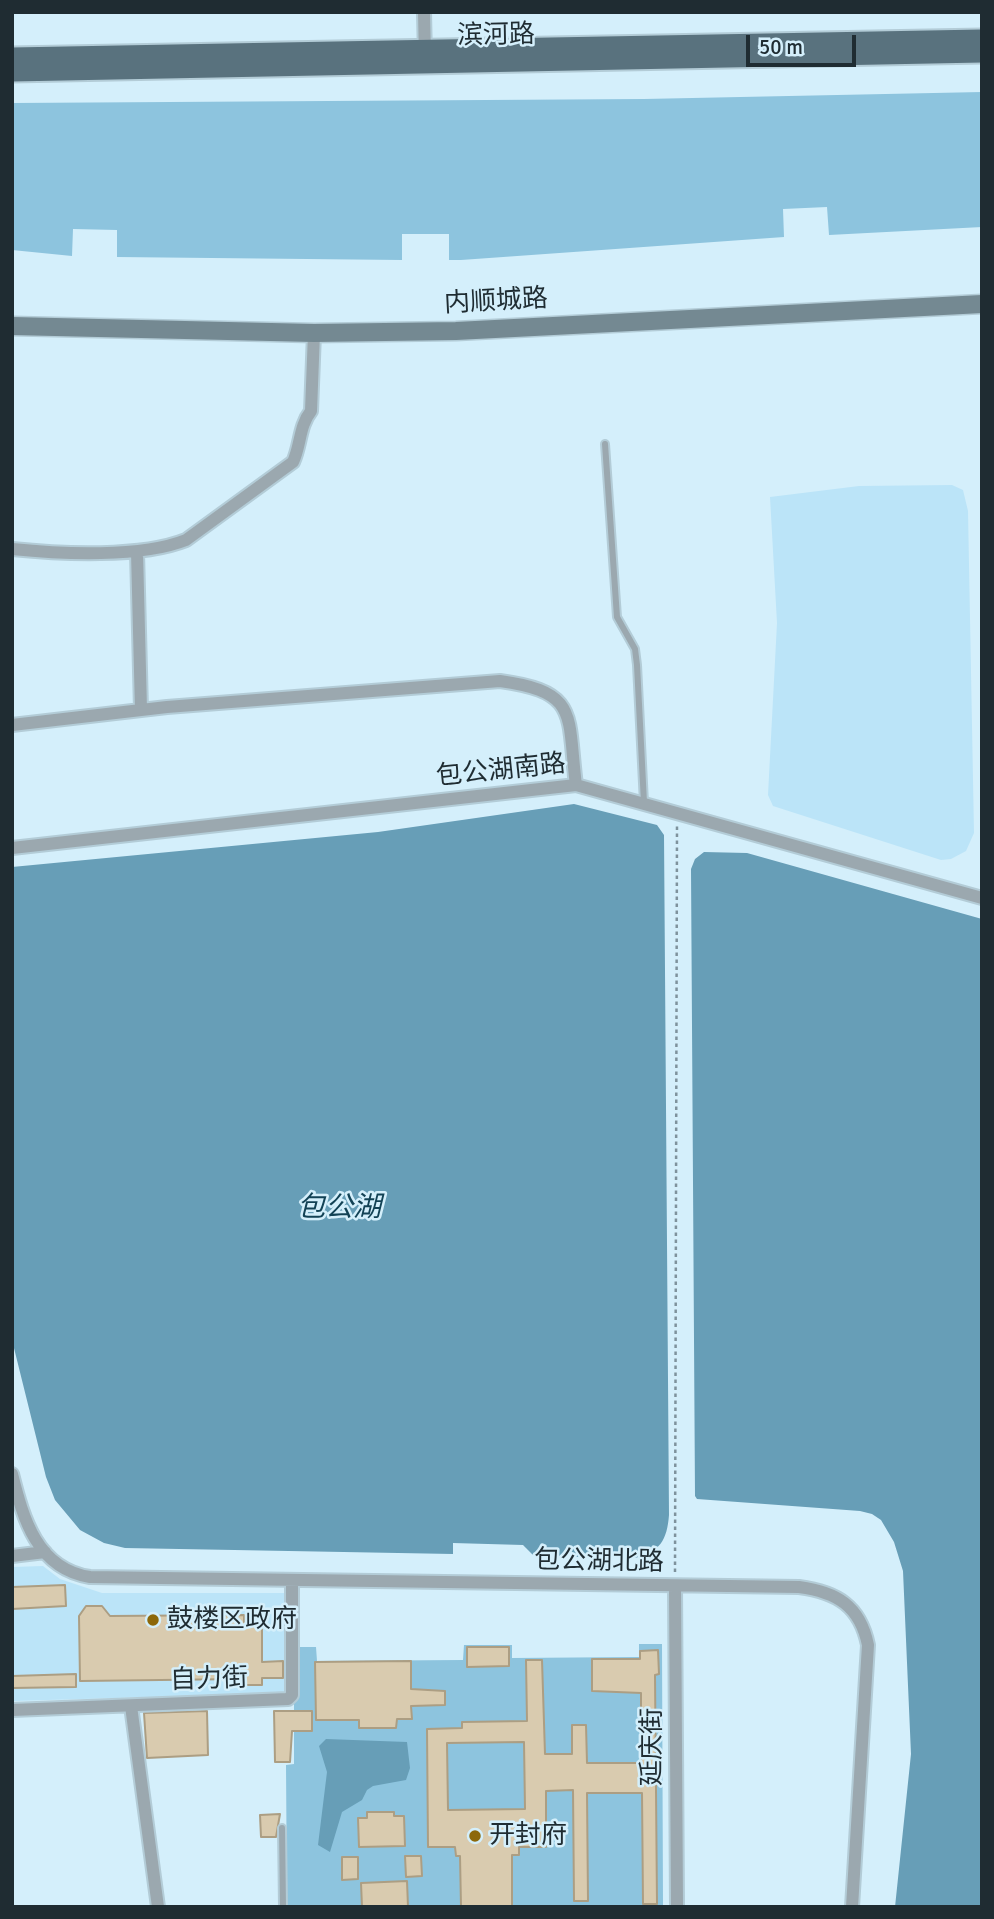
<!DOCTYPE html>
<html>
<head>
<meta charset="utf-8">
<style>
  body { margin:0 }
  #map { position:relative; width:994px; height:1919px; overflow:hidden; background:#d4effb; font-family:Signika,sans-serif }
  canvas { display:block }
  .frame { position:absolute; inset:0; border:14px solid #1f2c32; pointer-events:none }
  .scale { position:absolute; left:746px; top:35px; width:110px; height:32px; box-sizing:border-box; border:4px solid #1f2c32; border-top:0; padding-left:9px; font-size:21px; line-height:24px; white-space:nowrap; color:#1f2c32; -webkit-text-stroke:5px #d4effb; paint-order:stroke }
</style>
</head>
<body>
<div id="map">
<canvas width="994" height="1919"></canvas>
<div class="frame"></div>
<div class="scale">50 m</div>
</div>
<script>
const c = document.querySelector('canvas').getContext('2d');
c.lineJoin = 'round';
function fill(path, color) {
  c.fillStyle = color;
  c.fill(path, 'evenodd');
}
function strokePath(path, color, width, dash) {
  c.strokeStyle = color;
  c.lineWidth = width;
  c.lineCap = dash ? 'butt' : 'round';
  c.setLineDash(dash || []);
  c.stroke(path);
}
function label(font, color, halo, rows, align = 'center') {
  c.font = font + ' Signika,"Noto Sans SC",sans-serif';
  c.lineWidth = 5;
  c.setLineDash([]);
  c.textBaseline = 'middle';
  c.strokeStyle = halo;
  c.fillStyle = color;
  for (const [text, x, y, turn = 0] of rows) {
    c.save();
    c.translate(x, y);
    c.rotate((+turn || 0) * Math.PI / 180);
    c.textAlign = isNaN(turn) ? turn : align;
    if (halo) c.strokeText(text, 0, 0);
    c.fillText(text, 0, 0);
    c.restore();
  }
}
fill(new Path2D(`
  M952,485L963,490L968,511L974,833L966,851L951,859L941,860L773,806L768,795L777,623L770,497L859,486Z
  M43,1566L60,1579L102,1593H294V1693L12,1701V1567Z`), '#bbe4f8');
fill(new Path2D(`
  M982,92V227L829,235L827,207L783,209L784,237L461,260H449V234H402V260L117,257V230L73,229L72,256L12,250V103L644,99Z
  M639,1644H662L663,1907H287L286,1765L294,1764V1647H316L317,1661L463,1660L464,1645H512V1658L639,1657Z`), '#8dc4de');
fill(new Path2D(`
  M574,804L657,825L664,835L669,1515C667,1540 660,1552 635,1558L534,1556L523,1545L453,1543V1554L125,1548L104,1543L80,1530L55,1500L46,1477L12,1340V867L378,832Z
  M704,852L747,853L982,919V1907H895L911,1754L903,1571L894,1542L881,1520L872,1514L860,1511L697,1499L695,1496L691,869L695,859Z
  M326,1739L407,1742L410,1768L406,1780L373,1786L367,1790L362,1800L342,1812L330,1852L318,1845L327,1772L319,1746Z`), '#679eb7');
const building = new Path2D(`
  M65,1585L66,1606L12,1609V1587Z
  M86,1606H102L110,1616L244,1615V1622H262V1662L283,1661V1678H262V1685H241V1679L80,1681L79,1616Z
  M467,1647H509V1666L467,1667Z
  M658,1650L659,1674L655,1675L657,1904H643L642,1793H587L588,1901H574L573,1790L546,1791V1847H519V1855H512V1907H461L460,1856H456L455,1847H428L427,1729L462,1728V1722L527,1721L526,1660H542L545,1754H572V1725H586L587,1763H641V1693L592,1691V1659H640V1651ZM524,1742L525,1809L448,1810L447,1743Z
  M411,1661V1689L445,1691V1705L411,1706L412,1719H397L396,1728H359V1720H316L315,1662Z
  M76,1674V1687L12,1688V1676Z
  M207,1711L208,1755L147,1758L144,1713Z
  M274,1711H312V1731H292L290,1762H275Z
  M367,1812H394V1816H404L405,1846L359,1847L358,1818H367Z
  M280,1814L276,1837H261L260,1815Z
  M405,1856H421L422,1876L406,1877Z
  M342,1857H358V1879L342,1880Z
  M407,1881L408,1907H362L361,1883Z`);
fill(building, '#d9cbaf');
strokePath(building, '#ac9e83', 2);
const lane = new Path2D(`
  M605,444L617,617L635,649L637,665L644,803
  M282,1828L283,1907`);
const street = new Path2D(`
  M424,12L425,57
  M12,549C61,554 141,558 186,540L293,462C301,445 299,426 311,411L314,333
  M137,552L141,710
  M12,725L167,707L500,681C580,692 567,715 576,785
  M12,848L576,785L982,898
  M12,1474C23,1518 37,1569 90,1577L799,1587C837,1592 860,1606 868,1645L852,1907
  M12,1556L45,1552
  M675,1586L677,1907
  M131,1706L158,1907
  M12,1710L288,1699L292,1695V1581`);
const secondary = new Path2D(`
  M12,326L314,333L456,331L982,304`);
const primary = new Path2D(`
  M12,57L982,39
  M12,72L982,53`);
strokePath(lane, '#b3ccd7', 10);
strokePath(street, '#b3ccd7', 16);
strokePath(secondary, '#b3ccd7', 21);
strokePath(primary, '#b3ccd7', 23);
strokePath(new Path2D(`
  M675,1572L677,826`), '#7e929c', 2.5, [3.5, 3.5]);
strokePath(lane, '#9ba8af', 6);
strokePath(street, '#9ba8af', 12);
strokePath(secondary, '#748992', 18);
strokePath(primary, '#59727e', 19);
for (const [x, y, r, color] of [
  [153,1620,7,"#8c680a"],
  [475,1836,7,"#8c680a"]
]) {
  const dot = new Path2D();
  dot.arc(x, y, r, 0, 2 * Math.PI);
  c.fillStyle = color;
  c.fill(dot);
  strokePath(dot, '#d4effb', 2.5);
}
label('26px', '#1f2c32', '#d4effb', [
  ["滨河路",496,36,-1],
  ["内顺城路",496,302,-3],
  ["包公湖南路",501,771,-6],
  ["包公湖北路",599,1562,1],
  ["自力街",209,1680,-2],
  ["延庆街",653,1747,-90]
]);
label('26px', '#1f2c32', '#d4effb', [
  ["鼓楼区政府",167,1620],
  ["开封府",489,1836]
], 'left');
label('italic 28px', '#124255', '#d4effb', [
  ["包公湖",339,1209]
]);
</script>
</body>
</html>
